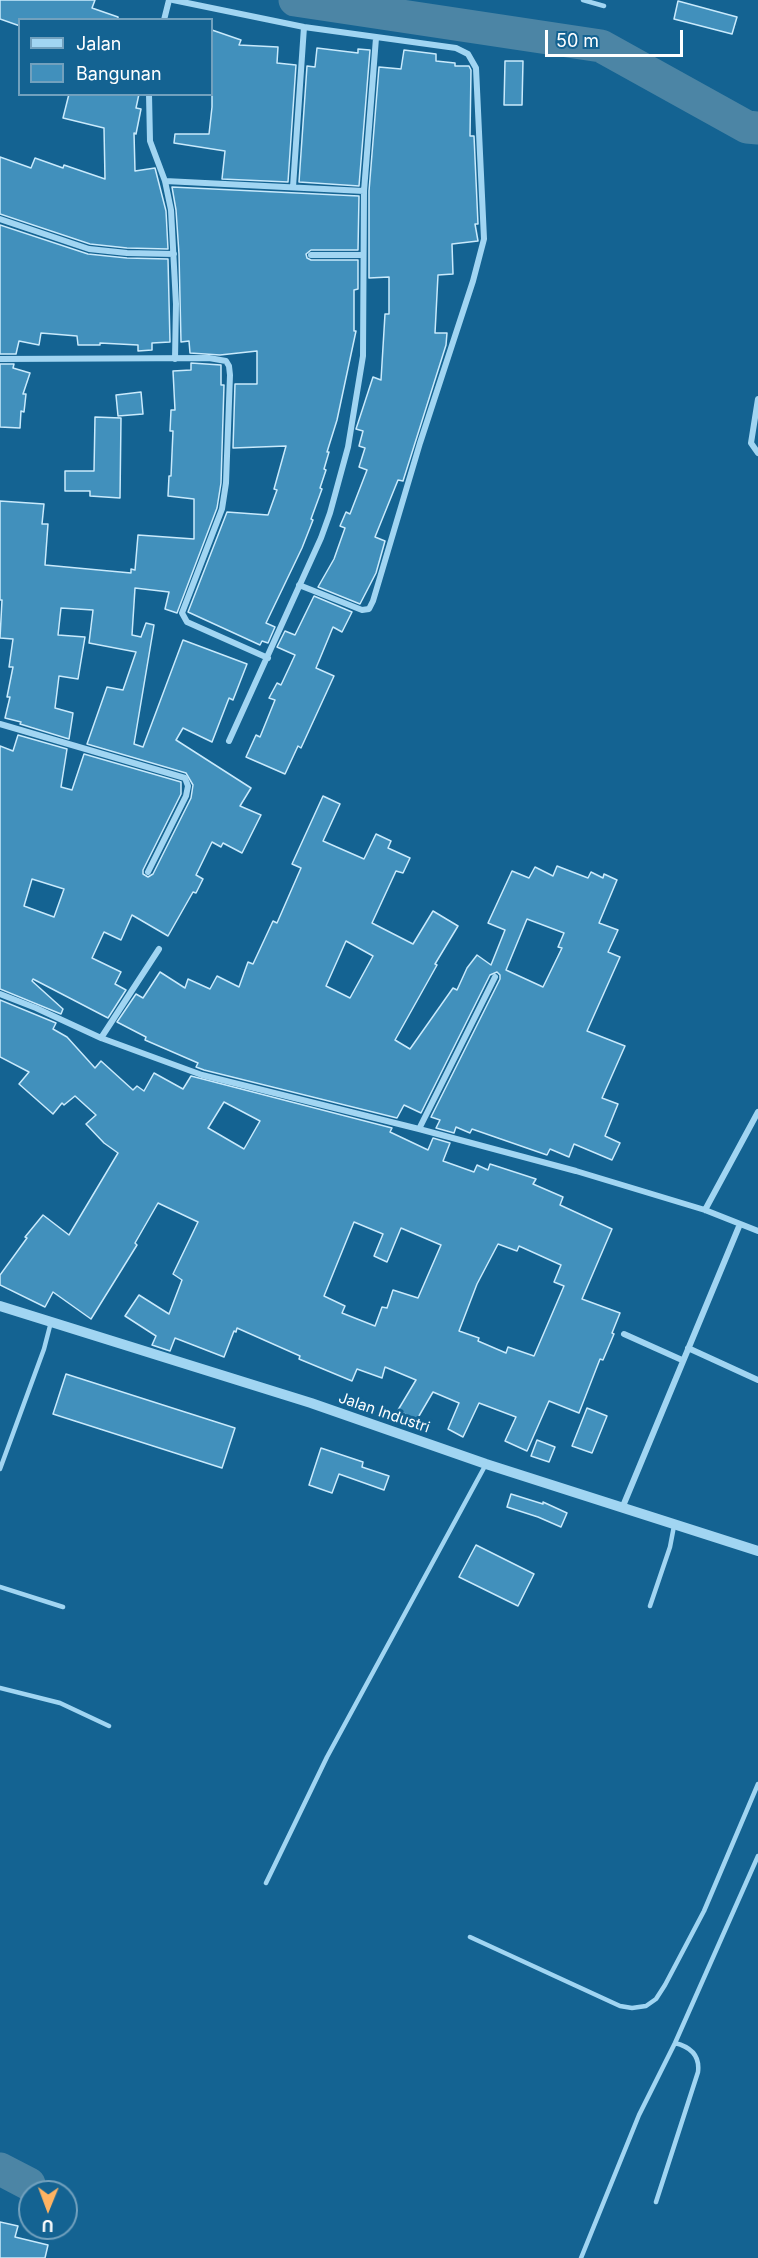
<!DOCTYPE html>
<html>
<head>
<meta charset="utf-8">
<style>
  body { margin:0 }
  #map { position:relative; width:758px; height:2258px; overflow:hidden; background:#146392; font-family:Inter,sans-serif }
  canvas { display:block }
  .legend { position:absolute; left:18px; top:18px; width:195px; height:78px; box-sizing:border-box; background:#146392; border:2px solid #72a1be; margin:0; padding:8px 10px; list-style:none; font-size:18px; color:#fff }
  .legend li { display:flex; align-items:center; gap:12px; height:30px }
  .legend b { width:30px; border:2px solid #72a1be }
  .north { position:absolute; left:18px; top:2180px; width:60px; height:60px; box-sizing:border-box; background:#146392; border:2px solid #72a1be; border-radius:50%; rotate:181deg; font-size:16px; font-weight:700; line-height:24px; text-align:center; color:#fff }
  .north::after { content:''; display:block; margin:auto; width:21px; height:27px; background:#ffb362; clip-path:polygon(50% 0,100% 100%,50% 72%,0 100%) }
  .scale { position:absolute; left:545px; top:30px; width:138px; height:27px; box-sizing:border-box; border:3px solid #fff; border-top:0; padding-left:8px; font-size:18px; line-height:21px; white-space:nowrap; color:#fff; -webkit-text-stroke:4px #146392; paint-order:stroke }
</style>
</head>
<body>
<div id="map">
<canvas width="758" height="2258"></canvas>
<ul class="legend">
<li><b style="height:8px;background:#a1d5f2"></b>Jalan</li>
<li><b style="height:16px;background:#4190bc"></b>Bangunan</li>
</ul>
<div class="north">U</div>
<div class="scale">50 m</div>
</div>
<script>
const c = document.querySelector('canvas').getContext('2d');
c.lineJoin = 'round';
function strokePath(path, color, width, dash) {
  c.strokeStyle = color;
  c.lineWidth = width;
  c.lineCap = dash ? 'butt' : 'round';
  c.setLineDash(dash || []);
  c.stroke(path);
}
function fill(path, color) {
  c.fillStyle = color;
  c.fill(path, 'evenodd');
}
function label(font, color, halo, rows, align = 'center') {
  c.font = font + ' Inter,sans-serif';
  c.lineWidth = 6;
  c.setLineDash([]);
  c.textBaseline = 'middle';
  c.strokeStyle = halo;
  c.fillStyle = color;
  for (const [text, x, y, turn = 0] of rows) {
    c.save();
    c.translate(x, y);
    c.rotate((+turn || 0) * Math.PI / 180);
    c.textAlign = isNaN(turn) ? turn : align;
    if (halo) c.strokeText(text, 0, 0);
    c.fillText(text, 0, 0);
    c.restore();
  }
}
strokePath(new Path2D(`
  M295,0L601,46L747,127L758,128
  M0,2169L29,2184`), '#4c85a5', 33);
const building = new Path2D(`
  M0,0H95L92,8L118,17V20H20V26L0,19Z
  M678,1L737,17L732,34L674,19Z
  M212,30L241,40L239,45L278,47L277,63L296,65L288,182L222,179L225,151L174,143L175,134H209L212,107Z
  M317,48L358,53V49L370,50L359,186L299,182L307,66L315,67Z
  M404,50L436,54V61L455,63V66H469L471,70L470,136H474L478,224H475L478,241L452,244L453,274L438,275L435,333H447L446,345L403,481L398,480L375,537L385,541L376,573L360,604L318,587L334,559L345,528L340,526L346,512L350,514L367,470L359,467L365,448L359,446L363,431L356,429L373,377L381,380L385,314H389V277L369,278V191L379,67L401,69Z
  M505,61H523L522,105H504Z
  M69,94H139L136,108L141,109L136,134L134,133L135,171L155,168L166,211L168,249L127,248L90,244L0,214V157L31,168L35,158L63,168L64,165L105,179L104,128L63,118Z
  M172,187L359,196L358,250H311L306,254L307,258L311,260H358V289L354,290V331H356L337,420L327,452H329L324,469L326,470L320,488L322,489L311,519L313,520L302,548L266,623L275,627L268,643L262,641L260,645L188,612L227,512L268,515L277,490L274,489L286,446L233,448L235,384H257V351L220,355L190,353L189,341L181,342L179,254L176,210Z
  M0,225L88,254L127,258L168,259L170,342L152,343V350L138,351V345L100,343V345H78L77,336L41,333L39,345L19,341L16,354H0Z
  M191,363L221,365V385H224L221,483L217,508L177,613L165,609L169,592L135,588L132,635L141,637L146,623L154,625L134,744L143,747L183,640L247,664L233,700L229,698L212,742L183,728L176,740L251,788L240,806L261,815L242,853L223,843L221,847L212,842L196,875L203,879L196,893L193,892L168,936L132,915L121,940L104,932L92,958L121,972L115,984L126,990L108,1018L33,979L32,981L63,1009L61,1014L0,989V746L13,751L18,735L67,749L61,787L72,790L84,754L181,782V794L143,870V874L148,877L153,874L191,798L193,785L186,773L87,744L107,687L123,690L136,652L89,643L93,610L61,608L58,635L85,637L78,679L59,676L55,708L73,713L69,739L20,724L21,722L5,718L10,697H7L13,667H9L13,639L0,638L2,600H0V501L44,504L42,524H48L45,565L131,573V569L135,570L138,535L194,539V499L168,496L169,476H171L173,431H170L171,410H175L173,371L191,370ZM32,879L64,889L54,917L24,906Z
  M0,364H14L13,368L30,373L23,394H26L24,412L21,411L20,428L0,427Z
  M141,392L143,414L118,416L116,395Z
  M95,417L121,418L120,498L90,496V491H65V471H94Z
  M314,596L352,612L342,632L333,627L316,668L334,676L301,748L298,746L285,774L246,757L256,735L260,737L275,700L269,698L277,683L281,685L295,655L277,647L285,631L295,635Z
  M323,796L340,804L323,841L364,859L376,834L391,841L388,848L410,858L403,873L396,871L372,923L413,944L433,911L458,926L435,964L437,965L395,1040L410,1049L453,988L457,990L467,968L477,955L491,965L505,930L488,923L512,871L529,878L535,867L553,876L557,866L588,878L591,872L603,878L604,874L617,880L599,923L618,930L608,952L620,957L587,1031L625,1046L602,1098L618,1104L605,1136L620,1143L612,1160L574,1144L569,1157L550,1149L547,1155L472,1129L470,1133L456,1127L454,1133L436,1128L440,1120L431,1117L500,979V975L497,972L490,975L421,1113L404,1105L397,1118L204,1070L196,1067L198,1063L145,1040L146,1037L117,1022L136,994L143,998L160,972L185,988L188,979L210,989L217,976L239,987L248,962L253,964L273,921L277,923L301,868L292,864ZM527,919L564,933L558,947L562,948L543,987L506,970ZM346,941L373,956L350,998L326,986Z
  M0,1000L56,1023L53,1029L67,1037L95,1068L101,1061L133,1090L137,1086L144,1091L154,1073L183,1089L191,1076L392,1128L390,1132L428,1150L433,1138L450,1143L443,1161L474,1172L477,1165L488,1170L490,1164L536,1179L533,1184L563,1197L560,1205L612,1229L582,1299L620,1313L612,1333L614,1334L603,1360L600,1359L579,1413L549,1401L527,1451L505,1441L516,1417L479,1403L463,1437L448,1429L459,1403L433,1392L416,1421L398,1410L416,1380L385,1367L382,1378L357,1369L352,1381L299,1359L300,1356L237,1328L236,1332L234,1331L224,1357L175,1338L170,1351L152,1345L156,1336L125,1316L139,1295L169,1314L182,1280L173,1274L198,1222L158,1203L135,1243L137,1245L91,1319L53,1292L45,1307L0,1285V1275L27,1238L25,1237L43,1215L69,1235L118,1153L104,1143L86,1124L96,1115L75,1096L64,1105L62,1103L53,1114L19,1084L29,1072L0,1057ZM224,1102L260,1121L244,1149L208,1128ZM354,1222L383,1234L374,1256L387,1262L401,1228L441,1245L418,1298L393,1290L387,1308L382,1307L375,1326L342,1313L345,1306L324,1296ZM498,1244L517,1251L519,1246L561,1265L554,1282L564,1286L534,1356L508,1347L506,1353L478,1341L479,1338L459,1331L477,1284Z
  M66,1374L235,1428L222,1468L53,1414Z
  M587,1408L607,1416L592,1453L572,1446Z
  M537,1440L555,1447L549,1462L531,1456Z
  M321,1448L363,1462L362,1467L389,1476L384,1490L339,1474L332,1493L309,1485Z
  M511,1494L543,1504V1502L567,1513L561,1527L538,1517L507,1507Z
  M476,1545L534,1574L518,1606L459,1577Z
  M0,2222L18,2226L15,2237L48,2245L45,2258H0Z`);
fill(building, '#4190bc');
strokePath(building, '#c9eafc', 1.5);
strokePath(new Path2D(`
  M583,0L604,6
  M0,1469L44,1349L51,1322
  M0,1587L63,1607
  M650,1606L670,1547L674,1526
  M0,1688L60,1703L109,1726
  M266,1883L327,1757L485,1466
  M470,1937L620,2006L632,2008L646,2006L656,1999L665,1985L704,1911L758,1784
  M656,2202L698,2072C700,2056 691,2047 675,2043
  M581,2258L639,2115L675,2043L758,1856`), '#a1d5f2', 4.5);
strokePath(new Path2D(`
  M173,0L304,27L456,48L468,54L476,68L484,239L473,281L420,443L373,601L369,609L362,610L299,585
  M164,20L169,0
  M149,94L150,141L165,181L171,210L176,304L175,359
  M165,181L364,191
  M293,187L304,27
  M0,219L89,249L127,253L174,254
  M311,255H363
  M0,359L209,358L226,361L229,366L230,375L226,483L222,509L182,613L187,622L268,658
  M758,399L751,443L758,453
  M0,724L185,778L188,786L186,796L148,872
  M229,741L321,538L330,513L348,447L363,356L364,191L376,38
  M0,994L36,1008L101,1038L202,1075L419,1129L576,1171L705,1210L758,1231
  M101,1038L159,949
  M419,1129L495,977
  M705,1210L758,1112
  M624,1334L682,1360
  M688,1348L758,1380
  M623,1506L740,1224`), '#a1d5f2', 6);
strokePath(new Path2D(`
  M0,1306L311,1403L486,1464L758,1551`), '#a1d5f2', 10);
label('15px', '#fff', '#146392', [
  ["Jalan Industri",384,1413,19]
]);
</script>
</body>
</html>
